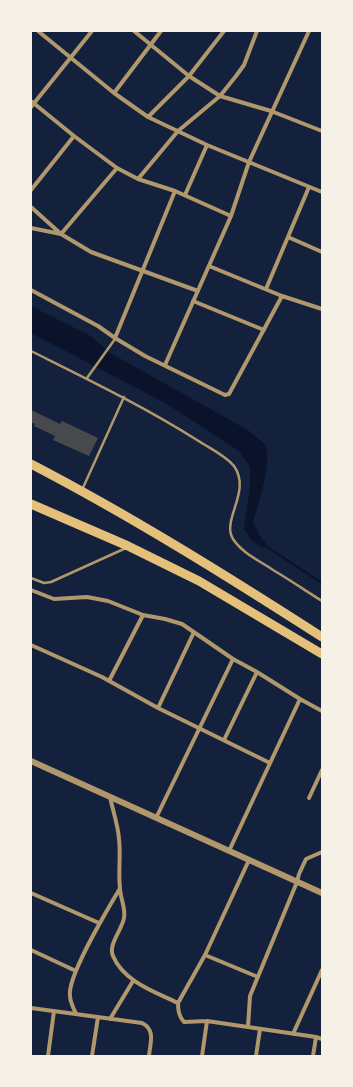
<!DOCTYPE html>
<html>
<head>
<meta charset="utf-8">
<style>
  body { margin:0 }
  #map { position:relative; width:353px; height:1087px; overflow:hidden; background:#14213d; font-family:"Zilla Slab",serif }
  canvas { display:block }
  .frame { position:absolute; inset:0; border:32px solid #f6f1e7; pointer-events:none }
</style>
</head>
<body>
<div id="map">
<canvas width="353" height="1087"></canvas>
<div class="frame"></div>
</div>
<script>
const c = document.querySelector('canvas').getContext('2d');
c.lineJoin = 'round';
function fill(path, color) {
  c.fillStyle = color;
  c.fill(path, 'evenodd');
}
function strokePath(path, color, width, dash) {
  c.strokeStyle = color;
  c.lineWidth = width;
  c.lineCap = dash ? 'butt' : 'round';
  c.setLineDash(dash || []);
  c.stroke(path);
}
fill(new Path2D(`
  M31,306L91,336L110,353L248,430C253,435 261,440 265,445C273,458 258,508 253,522L259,535L266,543L263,548L252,541L244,529L250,487V467L239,451L167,404L31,333Z`), '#0b132b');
strokePath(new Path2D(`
  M264,545L322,583`), '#0b132b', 2.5);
fill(new Path2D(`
  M31,410L60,424L62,421L98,438L89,456L53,440L55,436L34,426L35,424L31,422Z`), '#48494c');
strokePath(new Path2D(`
  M31,351C87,379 143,406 197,440C209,448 225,455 234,466C252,491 221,520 233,539C242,553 260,561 273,570C290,580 306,591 322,601
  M87,378L115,339
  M82,490L124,397
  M31,578L44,583L51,582L126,548`), '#b1986c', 2.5);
strokePath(new Path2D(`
  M38,31L114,93L148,117L207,145L322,192
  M134,31L189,76L220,96L271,111L322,131
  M114,93L161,31
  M31,101L74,136L117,168L138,179L175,191L231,216
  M31,107L92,31
  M148,117L189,76L224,31
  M138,179L178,131L220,96L236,76L244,65L257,31
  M31,190L74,136
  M185,195L207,145
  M31,207L61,234L117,168
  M31,228L61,234L91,252L198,291
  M288,237L322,252
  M209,266L282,296L322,309
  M266,289L309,187
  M31,290L98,326L115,338L145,356L225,395L229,394L282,296
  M193,301L264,330
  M115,338L175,191
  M165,365L231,216L249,162L309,31
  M31,590L54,599L87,597L108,601L143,615L165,619L182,624L233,659L257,672L300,699L322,711
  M31,645L102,677L158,708L270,763
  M109,681L143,615
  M158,708L194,632
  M224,740L257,672
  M110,797C113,811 118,825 119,839C121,855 118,872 120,888C120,898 126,908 124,918C122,930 108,944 113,956C124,982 155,992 178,1003
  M309,798L322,770
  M156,818L233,659
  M229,851L300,699
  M249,860L205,955L178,1003C178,1011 179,1016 184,1022L207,1021L316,1037L322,1039
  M31,893L99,923
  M31,950L76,971
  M205,955L258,977
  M31,1008L142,1023C156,1030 150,1043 149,1056
  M76,1014C74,1009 70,1002 70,996C67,976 108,909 119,890
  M110,1019L133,981
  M248,1027L250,996L297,882L299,874L306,859L322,852
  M293,1034L322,970
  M48,1056L54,1011
  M92,1056L98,1017
  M202,1056L207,1021
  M256,1056L260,1029
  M313,1056L316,1037`), '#b1986c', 4);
strokePath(new Path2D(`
  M31,761L322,893`), '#b1986c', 6);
strokePath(new Path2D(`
  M31,464C131,516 227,576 322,637
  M31,504L128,546L199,581L322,654`), '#e5c07b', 9);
</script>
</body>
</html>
